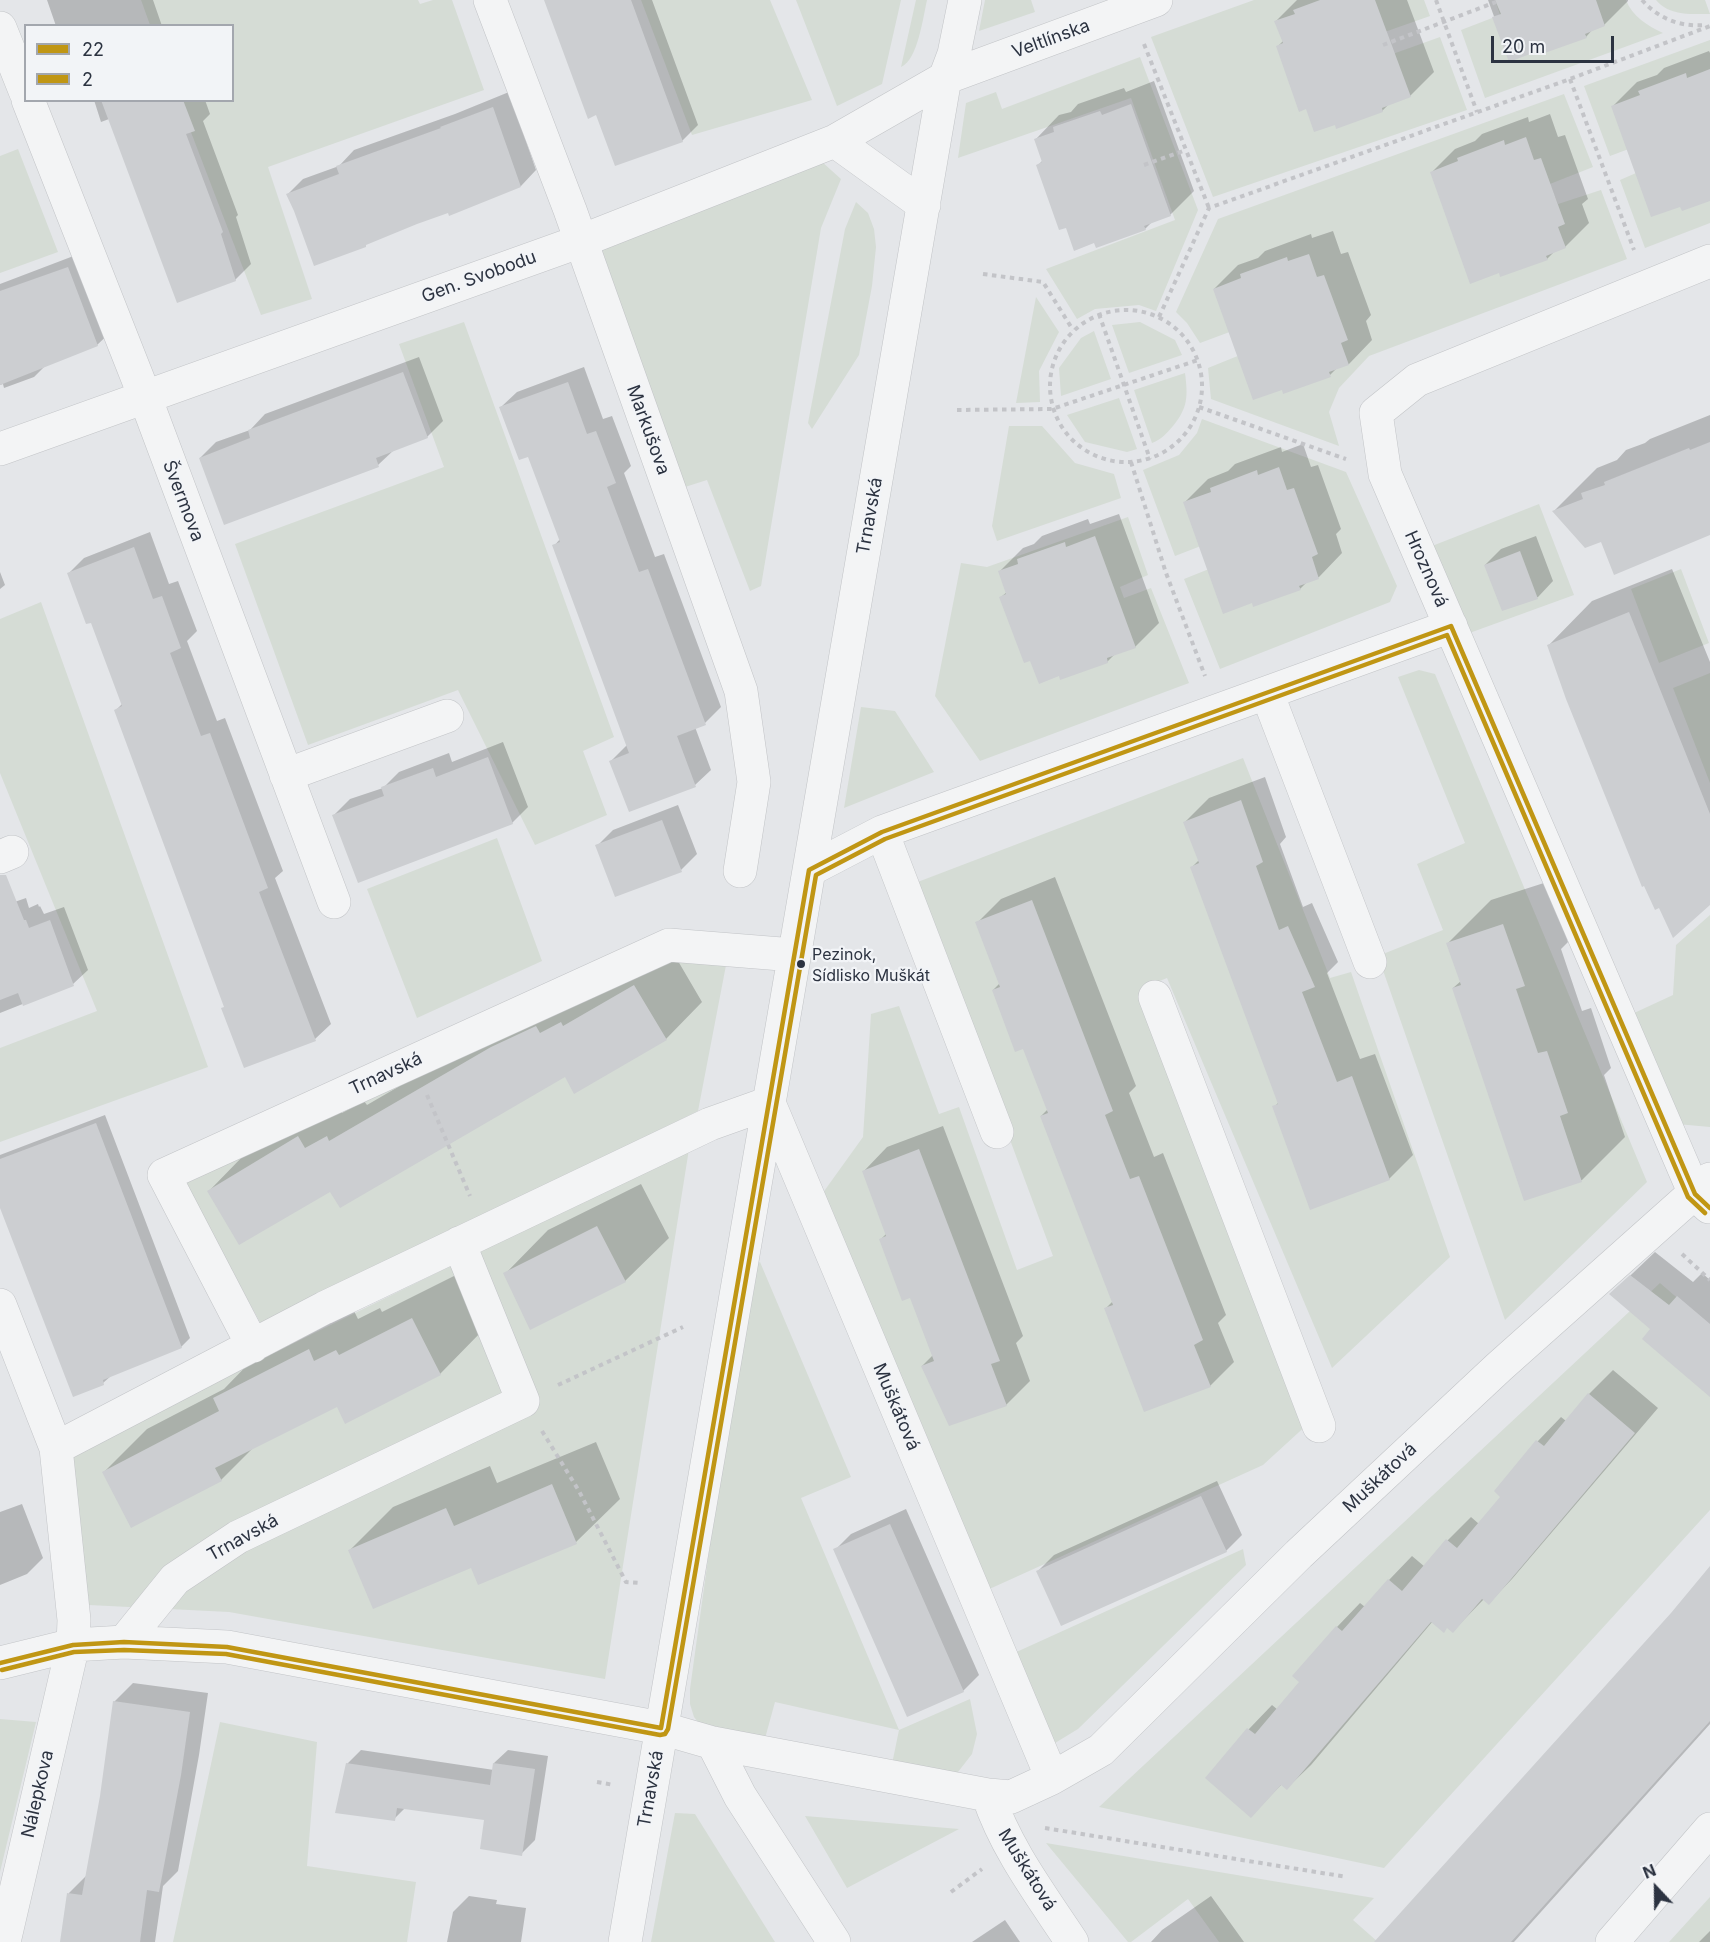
<!DOCTYPE html>
<html>
<head>
<meta charset="utf-8">
<style>
  body { margin:0 }
  #map { position:relative; width:1710px; height:1942px; overflow:hidden; background:#e4e6e9; font-family:Inter,sans-serif }
  canvas { display:block }
  .legend { position:absolute; left:24px; top:24px; width:210px; height:78px; box-sizing:border-box; background:#f2f4f7; border:2px solid #a3a7ae; margin:0; padding:8px 10px; list-style:none; font-size:18px; color:#2c3341 }
  .legend li { display:flex; align-items:center; gap:12px; height:30px }
  .legend b { width:30px; border:2px solid #a3a7ae }
  .north { position:absolute; left:1626px; top:1858px; width:60px; height:60px; -webkit-text-stroke:4px #f2f4f7; paint-order:stroke; rotate:338deg; font-size:16px; font-weight:700; line-height:24px; text-align:center; color:#2c3341 }
  .north::after { content:''; display:block; margin:auto; width:21px; height:27px; background:#2c3341; clip-path:polygon(50% 0,100% 100%,50% 72%,0 100%) }
  .scale { position:absolute; left:1491px; top:36px; width:123px; height:27px; box-sizing:border-box; border:3px solid #2c3341; border-top:0; padding-left:8px; font-size:18px; line-height:21px; white-space:nowrap; color:#2c3341; -webkit-text-stroke:4px #f2f4f7; paint-order:stroke }
</style>
</head>
<body>
<div id="map">
<canvas width="1710" height="1942"></canvas>
<ul class="legend">
<li><b style="height:8px;background:#c09614"></b>22</li>
<li><b style="height:8px;background:#c09614"></b>2</li>
</ul>
<div class="north">N</div>
<div class="scale">20 m</div>
</div>
<script>
const c = document.querySelector('canvas').getContext('2d');
c.lineJoin = 'round';
function fill(path, color) {
  c.fillStyle = color;
  c.fill(path, 'evenodd');
}
function strokePath(path, color, width, dash) {
  c.strokeStyle = color;
  c.lineWidth = width;
  c.lineCap = dash ? 'butt' : 'round';
  c.setLineDash(dash || []);
  c.stroke(path);
}
function label(font, color, halo, rows, align = 'center') {
  c.font = font + ' Inter,sans-serif';
  c.lineWidth = 4.5;
  c.setLineDash([]);
  c.textBaseline = 'middle';
  c.strokeStyle = halo;
  c.fillStyle = color;
  for (const [text, x, y, turn = 0] of rows) {
    c.save();
    c.translate(x, y);
    c.rotate((+turn || 0) * Math.PI / 180);
    c.textAlign = isNaN(turn) ? turn : align;
    if (halo) c.strokeText(text, 0, 0);
    c.fillText(text, 0, 0);
    c.restore();
  }
}
fill(new Path2D(`
  M141,0H418L420,4L433,0H452L484,90L268,167L312,299L261,315L179,101L232,100V26L150,25Z
  M641,0H770L812,100L692,135Z
  M796,0H901L882,84L837,106Z
  M916,0H927C923,17 918,60 901,67Z
  M985,0H1031L1035,12L979,31Z
  M1254,0H1424L1430,16L1379,34L1387,56L1440,37L1467,110L1213,197L1151,37Z
  M1495,0H1626C1632,16 1648,26 1663,33L1485,98L1461,30L1500,15Z
  M1656,0H1705L1710,14C1691,14 1669,16 1656,0Z
  M1710,40V223L1645,248L1620,180L1643,170L1634,147L1610,156L1584,86Z
  M1140,57L1198,210L1156,311L1139,305L1095,309L1077,319L1046,269L1175,220L1131,98L958,158L966,103L996,92L1002,109Z
  M1564,94L1593,167L1550,184L1558,204L1601,190L1627,259L1369,356L1339,388L1329,412L1339,446L1211,399L1208,368L1245,353L1235,330L1200,343L1187,323L1176,312L1218,219Z
  M18,149L58,252L0,273V156Z
  M821,161L841,179L821,228L761,586L750,591L707,480L685,487L598,249Z
  M856,202L868,213L874,229L876,247L872,286L859,355L812,429L808,423L845,229Z
  M1036,297L1059,332L1039,371L1040,402L1016,403Z
  M464,322L614,737L583,751L607,815L535,845L458,690L308,745L235,544L444,467L399,344Z
  M1140,322L1175,340L1182,355L1129,373L1112,325Z
  M1094,331L1111,379L1061,396L1059,368L1081,338Z
  M1185,373C1188,396 1188,408 1173,426C1166,434 1162,439 1152,443L1134,390Z
  M1119,398L1137,449L1127,452L1085,442L1067,415Z
  M1202,419L1346,472L1397,586L1390,602L1220,669L1184,579L1214,567L1206,544L1175,556L1143,470L1179,455L1197,433Z
  M1009,426H1042L1075,463L1114,474L1121,498L997,541L992,526Z
  M1539,504L1574,595L1464,635L1427,548Z
  M1128,517L1148,575L1120,587L1124,598L1151,588L1189,683L980,761L935,696L961,563L987,567Z
  M1681,569L1709,643L1659,663L1631,589Z
  M41,602L208,1067L0,1142V1048L97,1011L0,773V619Z
  M1419,670L1435,674L1647,1182L1505,1320L1378,956L1443,930L1417,864L1465,843L1398,677Z
  M1710,673V783L1673,688Z
  M861,707L895,711L934,772L844,808Z
  M1243,758L1330,978L1351,972L1450,1257L1332,1368L1167,978L1140,989L1310,1422L1263,1465L985,1591L817,1201L863,1137L871,1014L899,1006L939,1114L959,1107L1017,1270L1053,1256L915,883Z
  M497,838L542,961L417,1018L367,889Z
  M1710,915V1127L1677,1124L1632,1014L1673,995L1676,945Z
  M668,958L727,960L698,1111L261,1324L181,1178Z
  M689,1149L605,1679L229,1612L89,1605L72,1452Z
  M760,1262L851,1477L801,1498L899,1730L970,1699L977,1734L972,1754L958,1772L940,1781L891,1769L899,1730L775,1702L764,1742L703,1728L694,1717L690,1704V1689L747,1277L752,1267Z
  M1660,1283L1710,1326V1510L1384,1868L1099,1807Z
  M1243,1549L1246,1565L1078,1729L1055,1743L1046,1740L1012,1654Z
  M0,1719L36,1722L0,1872Z
  M220,1722L317,1742L307,1866L416,1882L407,1942H173Z
  M675,1813L695,1814L775,1942H651Z
  M805,1816L959,1829L847,1888Z
  M1046,1843L1374,1898L1353,1920L1378,1942H1219L1188,1899L1131,1942H1128Z
  M1710,1897V1942H1669Z`), '#d5dcd5');
fill(new Path2D(`
  M47,0H153L162,26H56Z
  M546,0H652L698,125L682,141L597,114Z
  M1297,0H1407L1434,72L1410,96L1389,104L1382,111L1336,123L1307,107L1277,47L1283,41L1276,21Z
  M1488,0H1628V1L1604,25L1593,29L1586,37L1539,49L1510,60Z
  M1709,51L1710,53V199L1613,106L1637,82L1657,75L1664,68Z
  M1154,81L1194,191L1170,215L1153,221L1145,229L1095,242L1067,226L1038,165L1043,160L1036,139L1059,115L1071,112L1078,104L1124,88L1126,92Z
  M509,92L536,170L521,186L449,211L296,210L287,195L303,179L339,166L354,150L455,114Z
  M94,100H205L210,114L203,121L238,215L236,217L251,264L235,280L109,119L101,122Z
  M1550,114L1558,137L1565,135L1588,199L1582,204L1589,223L1565,247L1555,251L1547,259L1431,173L1455,149L1475,141L1482,134L1528,117L1529,122Z
  M1333,231L1341,254L1348,252L1371,315L1366,321L1372,340L1349,364L1338,367L1330,375L1214,289L1238,265L1258,258L1265,251L1311,234L1312,238Z
  M84,252L113,330L97,345L45,366L34,377L4,388L3,384L0,385V284Z
  M419,357L443,421L427,437L395,449L378,465L200,458L216,442L250,430L265,414Z
  M584,367L603,419L612,416L631,466L624,473L655,557L664,554L721,707L705,723L695,727L711,770L695,785L611,761L627,745L554,546L560,539L528,455L501,407L517,392Z
  M1710,415V534L1601,540L1554,511L1597,468L1617,460L1626,450L1645,443L1650,439Z
  M1303,444L1311,467L1318,465L1341,529L1336,534L1342,553L1319,577L1308,581L1300,589L1184,503L1208,479L1228,471L1235,464L1281,447L1282,452Z
  M1119,514L1159,623L1135,647L1115,654L1107,662L1001,597L1007,592L999,572L1023,548L1034,544L1042,536L1088,519L1090,524Z
  M150,532L169,584L178,581L197,631L187,641L217,721L225,718L283,871L275,878L331,1024L315,1039L225,1006L116,710L123,703L92,621L68,574L84,558Z
  M1536,536L1553,581L1538,597L1502,609L1485,565L1501,549Z
  M1672,569L1710,662V903L1660,906L1549,645L1592,601Z
  M0,572L5,585L0,589Z
  M503,742L528,807L512,823L334,815L350,799L383,788L399,772L449,753L452,762Z
  M1265,777L1286,837L1280,844L1303,907L1312,903L1338,962L1327,973L1360,1059L1375,1054L1413,1155L1389,1179L1274,1107L1279,1102L1192,867L1199,860L1185,822L1209,798Z
  M678,805L697,854L681,870L597,846L613,830Z
  M1055,877L1136,1086L1129,1093L1154,1157L1163,1153L1226,1315L1218,1323L1234,1362L1210,1386L1106,1308L1113,1301L1041,1116L1048,1109L1024,1047L993,990L1000,983L977,923L1001,899Z
  M1547,882L1568,942L1561,949L1582,1011L1591,1008L1611,1068L1604,1075L1625,1137L1582,1180L1525,1199L1453,988L1461,981L1447,944L1491,900Z
  M26,898L29,908L38,904L39,907L40,906L44,914L64,907L88,970L73,984L0,1013V907Z
  M671,949L702,1002L666,1039L566,1075L331,1190L209,1191L245,1154L335,1101L342,1113L364,1101L367,1105L529,1011Z
  M105,1115L190,1338L181,1347L112,1375L103,1383L0,1205V1155Z
  M943,1126L1023,1336L1016,1343L1030,1381L1006,1405L922,1366L933,1355L911,1296L881,1239L887,1233L864,1171L887,1147Z
  M641,1184L669,1238L625,1281L505,1274L548,1230Z
  M1655,1252L1693,1282L1702,1273L1710,1280V1394L1652,1329L1611,1294Z
  M456,1275L483,1330L440,1374L338,1405L254,1447L221,1480L104,1472L147,1429L224,1389L258,1354L352,1307L358,1319L380,1308L382,1312Z
  M1613,1370L1658,1408L1512,1579L1489,1603L1484,1599L1453,1631L1448,1626L1433,1621L1311,1765L1287,1788L1282,1784L1251,1816L1207,1778L1249,1729L1272,1705L1278,1710L1301,1682L1337,1627L1360,1603L1365,1607L1389,1580L1412,1556L1425,1567L1448,1540L1471,1517L1479,1524L1502,1497L1496,1491L1538,1441L1561,1417L1566,1421L1589,1394Z
  M596,1442L620,1499L576,1542L471,1566L350,1550L393,1507L490,1466L497,1483Z
  M1217,1481L1242,1535L1226,1551L1038,1571L1054,1555Z
  M22,1504L43,1558L27,1574L0,1585V1512Z
  M906,1509L979,1675L963,1691L835,1550L851,1534Z
  M1710,1570V1724L1514,1942H1381Z
  M133,1683L208,1693L199,1755L178,1871L163,1886L155,1942H62L69,1893L87,1875L101,1796L114,1702Z
  M361,1750L494,1770V1763L508,1750L548,1756L535,1840L521,1854L486,1818L406,1807L394,1819L347,1764Z
  M469,1896L497,1900L496,1904L526,1908L521,1942H447L453,1912Z
  M1211,1896L1244,1942H1151L1162,1930Z
  M1005,1920L1020,1942H972Z
  M1710,1931V1942H1699Z`), '#0003');
fill(new Path2D(`
  M544,0H631L683,142L615,166L596,115L588,119Z
  M1320,0H1375L1411,97L1382,108L1383,112L1336,129L1335,125L1314,132L1306,109L1299,112L1276,46L1283,43L1274,21L1295,14L1293,10Z
  M1495,0H1596L1605,26L1585,34L1587,38L1539,55L1538,51L1509,62L1492,17L1501,14Z
  M1710,69V201L1682,211L1680,207L1651,217L1611,106L1640,95L1638,91L1686,73L1687,78Z
  M101,100H183L195,131L186,134L223,232L221,234L236,281L177,303Z
  M1131,104L1171,216L1144,226L1146,230L1096,248L1094,243L1074,251L1066,228L1059,230L1036,165L1042,162L1034,139L1054,132L1053,127L1100,111L1102,115Z
  M493,107L521,187L449,216L448,213L417,224L366,245V247L314,266L294,211L286,194L339,174L336,166L441,128L440,127Z
  M1526,137L1534,160L1541,158L1565,224L1558,227L1566,248L1546,256L1548,260L1500,277L1499,273L1470,284L1430,172L1458,161L1457,158L1504,140L1505,145Z
  M1309,254L1317,277L1324,275L1348,340L1341,343L1349,365L1329,372L1331,377L1283,394L1282,390L1253,400L1213,289L1241,278L1240,274L1287,257L1288,261Z
  M68,267L98,346L0,385V291Z
  M403,372L428,438L376,458L379,467L224,525L199,458L250,438L248,430Z
  M568,382L587,434L596,431L616,483L607,487L639,572L648,569L706,725L677,736L696,787L629,812L609,761L629,753L552,545L560,542L528,457L519,460L499,407Z
  M1710,442V535L1614,575L1601,542L1585,548L1552,511L1583,499L1581,493L1605,485L1604,482L1689,448L1690,450Z
  M1279,467L1287,490L1294,488L1318,554L1312,557L1319,579L1299,586L1301,590L1253,607L1252,603L1223,614L1183,502L1211,492L1210,488L1257,470L1258,475Z
  M1095,536L1136,648L1107,658L1108,663L1060,680L1059,676L1039,684L1030,661L1024,663L999,597L1006,594L998,571L1018,564L1017,559L1065,542L1066,547Z
  M134,547L153,599L162,596L181,648L170,653L201,736L210,733L268,888L259,892L316,1041L244,1068L221,1008L224,1007L114,710L122,706L91,623L86,624L67,573Z
  M1520,551L1538,599L1502,611L1484,565Z
  M1629,612L1710,814V905L1673,938L1659,908L1655,910L1644,886L1642,887L1566,699L1547,645Z
  M488,757L513,824L358,883L332,815L384,796L381,787L433,768L436,777Z
  M1241,800L1263,862L1256,866L1279,930L1288,926L1315,987L1302,992L1337,1082L1352,1076L1390,1180L1310,1210L1272,1106L1278,1104L1190,867L1199,863L1183,822Z
  M662,820L682,872L615,897L595,845Z
  M0,875H6L24,920H26L29,928L50,920L74,986L23,1006L18,993L0,1000Z
  M1032,900L1113,1111L1105,1115L1130,1179L1139,1176L1203,1340L1194,1345L1211,1387L1144,1412L1104,1308L1113,1305L1040,1116L1048,1113L1023,1049L1015,1052L992,990L1000,987L975,922Z
  M1503,924L1525,986L1516,989L1538,1053L1547,1051L1568,1113L1560,1116L1582,1182L1524,1201L1452,988L1461,985L1446,943Z
  M634,985L667,1040L574,1094L565,1077L340,1208L330,1192L239,1245L207,1191L298,1136L305,1148L327,1136L329,1141L491,1047L536,1026L540,1033L561,1022L563,1026Z
  M96,1123L182,1348L103,1380L104,1385L73,1397L0,1208V1159Z
  M919,1149L1000,1361L991,1364L1007,1406L949,1426L921,1366L934,1361L910,1298L902,1301L879,1239L886,1236L862,1171Z
  M597,1226L626,1282L530,1330L503,1273Z
  M1630,1275L1669,1305L1677,1296L1710,1324V1397L1642,1339L1650,1329L1609,1294Z
  M412,1318L441,1375L345,1424L337,1407L215,1468L222,1481L131,1528L102,1472L219,1411L213,1398L309,1349L314,1361L336,1350L339,1355Z
  M1588,1393L1635,1433L1489,1605L1482,1599L1453,1633L1447,1628L1444,1633L1431,1622L1287,1790L1281,1785L1251,1818L1205,1778L1247,1728L1255,1734L1299,1682L1292,1676L1336,1626L1342,1631L1388,1579L1402,1591L1446,1539L1457,1548L1500,1497L1494,1491L1536,1440L1544,1446Z
  M552,1484L577,1544L478,1585L471,1568L373,1609L348,1550L446,1508L454,1526Z
  M1201,1496L1227,1552L1061,1626L1036,1571Z
  M890,1524L964,1692L907,1717L833,1549Z
  M1710,1566V1721L1511,1942H1374L1671,1613Z
  M113,1701L190,1712L181,1775L159,1892L147,1890L140,1942H60L67,1893L82,1895L100,1796Z
  M346,1763L490,1785L493,1763L535,1769L522,1856L480,1849L484,1820L397,1808L395,1821L335,1813Z`), '#ccced1');
const minor = new Path2D(`
  M490,0L570,210L741,691L754,782L740,871
  M0,28L26,93
  M28,100L145,397L334,902
  M835,141L924,205
  M0,449L581,241L835,141L945,78L1156,0
  M1267,693L1370,962
  M286,775L447,716
  M882,832L997,1132
  M0,857L12,852
  M809,870L882,832L1451,626
  M1155,997L1319,1426
  M1709,1207L1695,1194L1385,474L1376,413L1417,380L1710,261
  M0,1305L56,1448L74,1620L73,1645L4,1942
  M253,1346L164,1175L669,945L794,955
  M56,1448L324,1308L710,1124L769,1103L1052,1778
  M124,1642L175,1579L238,1537L523,1401L459,1243
  M0,1663L73,1645L124,1642L227,1647L661,1728L713,1743L988,1795L1011,1797L1052,1778L1101,1750L1299,1554L1499,1367L1710,1179
  M713,1743L740,1796L834,1942
  M988,1795C1006,1849 1041,1895 1072,1942
  M625,1942L945,78L954,54L965,0
  M1612,1942L1710,1829`);
strokePath(minor, '#c2c4c7', 34);
strokePath(new Path2D(`
  M1436,0L1477,112
  M1642,0C1659,19 1680,27 1705,25
  M1144,44L1209,208
  M1383,45L1496,2
  M1570,79L1634,250
  M1144,165L1186,150
  M983,274L1043,282L1073,330
  M1050 386a76 76 0 1 1 152 0a76 76 0 1 1-152 0Z
  M1099,314L1150,459
  M1159,317L1209,208L1570,79L1710,26
  M1199,407L1346,459
  M957,410L1052,409L1198,360
  M1131,462L1166,573L1205,676
  M427,1095L470,1196
  M1682,1254L1710,1280
  M558,1385L683,1327
  M542,1431L579,1491L626,1582L641,1583
  M597,1782L614,1785
  M1045,1828L1347,1877
  M951,1892L982,1869`), '#c3c4c8', 4, [4.5, 4.5]);
strokePath(minor, '#f3f4f5', 33);
strokePath(new Path2D(`
  M0,1663L73,1645L124,1642L227,1647L661,1728L809,870L882,832L1451,626L1695,1194L1710,1208`), '#c09614', 4.5);
strokePath(new Path2D(`
  M2,1670L74,1652L124,1650L226,1654L660,1735L665,1734L668,1729L816,875L885,839L1447,635L1688,1197L1705,1213`), '#c09614', 4.5);
for (const [x, y, r, color] of [
  [801,964,5,"#2c3341"]
]) {
  const dot = new Path2D();
  dot.arc(x, y, r, 0, 2 * Math.PI);
  c.fillStyle = color;
  c.fill(dot);
  strokePath(dot, '#f2f4f7', 2);
}
label('16px', '#2c3341', '#f2f4f7', [
  ["Pezinok,",812,955],
  ["Sídlisko Muškát",812,976]
], 'left');
label('18px', '#2c3341', '#f2f4f7', [
  ["Veltlínska",1051,39,-20],
  ["Gen. Svobodu",479,277,-20],
  ["Markušova",648,430,70],
  ["Švermova",183,501,69],
  ["Trnavská",870,516,-80],
  ["Hroznová",1426,569,66],
  ["Trnavská",386,1074,-25],
  ["Muškátová",896,1407,67],
  ["Muškátová",1380,1478,-43],
  ["Trnavská",243,1538,-29],
  ["Trnavská",651,1789,-80],
  ["Nálepkova",38,1794,-77],
  ["Muškátová",1027,1870,58]
]);
</script>
</body>
</html>
